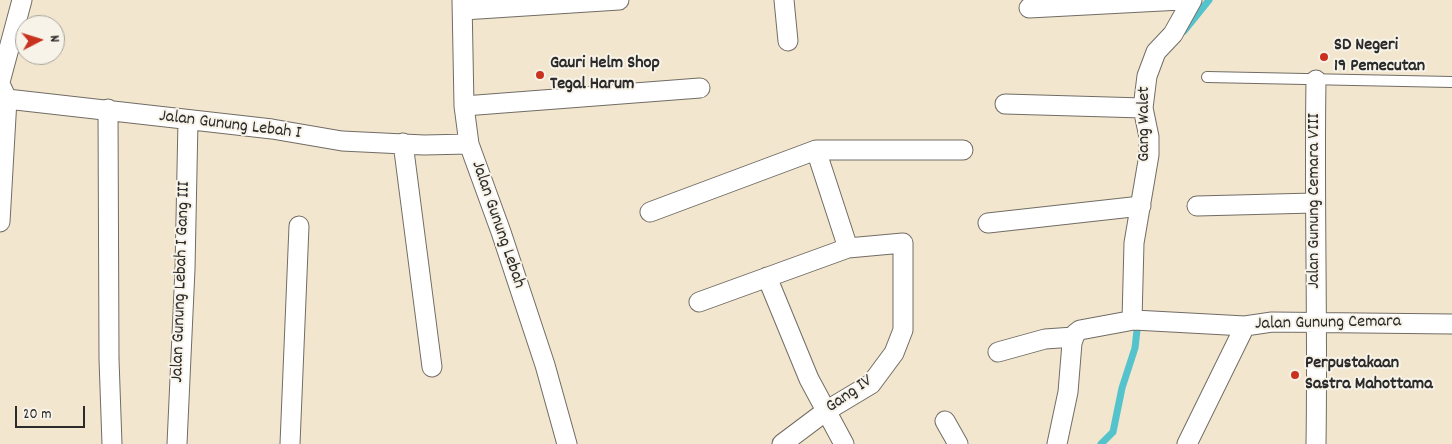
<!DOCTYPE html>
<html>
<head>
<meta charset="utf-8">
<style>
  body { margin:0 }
  #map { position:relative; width:1452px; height:444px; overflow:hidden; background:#f3e6cf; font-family:Dekko,sans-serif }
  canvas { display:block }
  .north { position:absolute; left:15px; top:15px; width:50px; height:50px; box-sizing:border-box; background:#f7f3e8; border:1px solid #a5a39c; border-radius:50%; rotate:85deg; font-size:14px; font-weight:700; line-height:20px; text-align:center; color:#2b2b2b }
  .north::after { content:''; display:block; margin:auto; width:18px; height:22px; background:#c8321e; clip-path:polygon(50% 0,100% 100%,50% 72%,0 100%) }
  .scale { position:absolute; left:15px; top:406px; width:70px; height:22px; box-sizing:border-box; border:2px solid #2b2b2b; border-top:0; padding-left:6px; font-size:15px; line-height:18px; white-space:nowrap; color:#2b2b2b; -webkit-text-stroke:4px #f7f3e8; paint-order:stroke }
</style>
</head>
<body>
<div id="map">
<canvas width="1452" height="444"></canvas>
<div class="north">N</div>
<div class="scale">20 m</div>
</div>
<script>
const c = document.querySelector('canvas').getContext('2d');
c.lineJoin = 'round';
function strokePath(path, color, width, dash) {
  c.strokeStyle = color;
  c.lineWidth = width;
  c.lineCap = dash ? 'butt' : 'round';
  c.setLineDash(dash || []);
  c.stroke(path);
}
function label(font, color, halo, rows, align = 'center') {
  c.font = font + ' Dekko,sans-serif';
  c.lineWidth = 4;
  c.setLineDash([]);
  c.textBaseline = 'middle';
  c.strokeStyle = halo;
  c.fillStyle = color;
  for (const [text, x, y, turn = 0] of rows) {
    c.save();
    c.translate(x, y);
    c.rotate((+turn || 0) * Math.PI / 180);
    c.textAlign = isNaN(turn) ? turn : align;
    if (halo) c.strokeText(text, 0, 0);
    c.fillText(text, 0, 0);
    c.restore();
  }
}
strokePath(new Path2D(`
  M1184,31L1209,0
  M1101,444L1113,432L1122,388L1135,348L1138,321`), '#55c3cc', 7);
const lane = new Path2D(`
  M1207,77L1452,82`);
const street = new Path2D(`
  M462,0L464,106L469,144L501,232L545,365L567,444
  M784,0L788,41
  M1029,8L1181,0
  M463,10L619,0
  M0,82L22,0
  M0,84L7,99L0,222
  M7,99L272,129L342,141L424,145L469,144
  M1005,104L1143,108
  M464,106L700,88
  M108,109L109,359L112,444
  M403,143L432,367
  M816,150L848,248
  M1197,206L1314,203
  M650,212L816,150H963
  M988,223L1141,206
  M767,277L809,379L844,444
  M699,302L848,248L903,243V330L894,353L871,384L826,411L782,444
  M1132,320L1134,243L1149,155V137L1143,108L1147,76L1156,52L1173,34L1192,0
  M998,352L1045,339L1074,337
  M945,421L958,444
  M177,444L185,269L188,120
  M290,444L299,226
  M1057,444L1068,392L1072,343L1075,334L1080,330L1134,320L1245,326
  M1187,444L1245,326L1272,322L1452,324
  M1316,444C1318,323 1314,202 1316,80`);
strokePath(lane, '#716c64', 12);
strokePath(street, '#716c64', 21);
strokePath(lane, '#fff', 10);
strokePath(street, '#fff', 19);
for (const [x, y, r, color] of [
  [1324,57,5,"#c8321e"],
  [540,75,5,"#c8321e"],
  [1295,375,5,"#c8321e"]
]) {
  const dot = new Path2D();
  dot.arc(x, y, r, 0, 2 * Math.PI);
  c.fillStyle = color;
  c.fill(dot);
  strokePath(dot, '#f7f3e8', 2);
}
label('bold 18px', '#2b2b2b', '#f7f3e8', [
  ["SD Negeri",1334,47],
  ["19 Pemecutan",1334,68],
  ["Gauri Helm Shop",550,65],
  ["Tegal Harum",550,86],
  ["Perpustakaan",1305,365],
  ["Sastra Mahottama",1305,386]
], 'left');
label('18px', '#2b2b2b', '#f7f3e8', [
  ["Gang Walet",1146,124,-90],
  ["Jalan Gunung Lebah I",230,126,7],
  ["Jalan Gunung Cemara VIII",1316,201,-90],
  ["Jalan Gunung Lebah",497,225,71],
  ["Jalan Gunung Lebah I Gang III",182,282,-88],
  ["Jalan Gunung Cemara",1328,324,-1],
  ["Gang IV",850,395,-35]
]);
</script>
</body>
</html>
